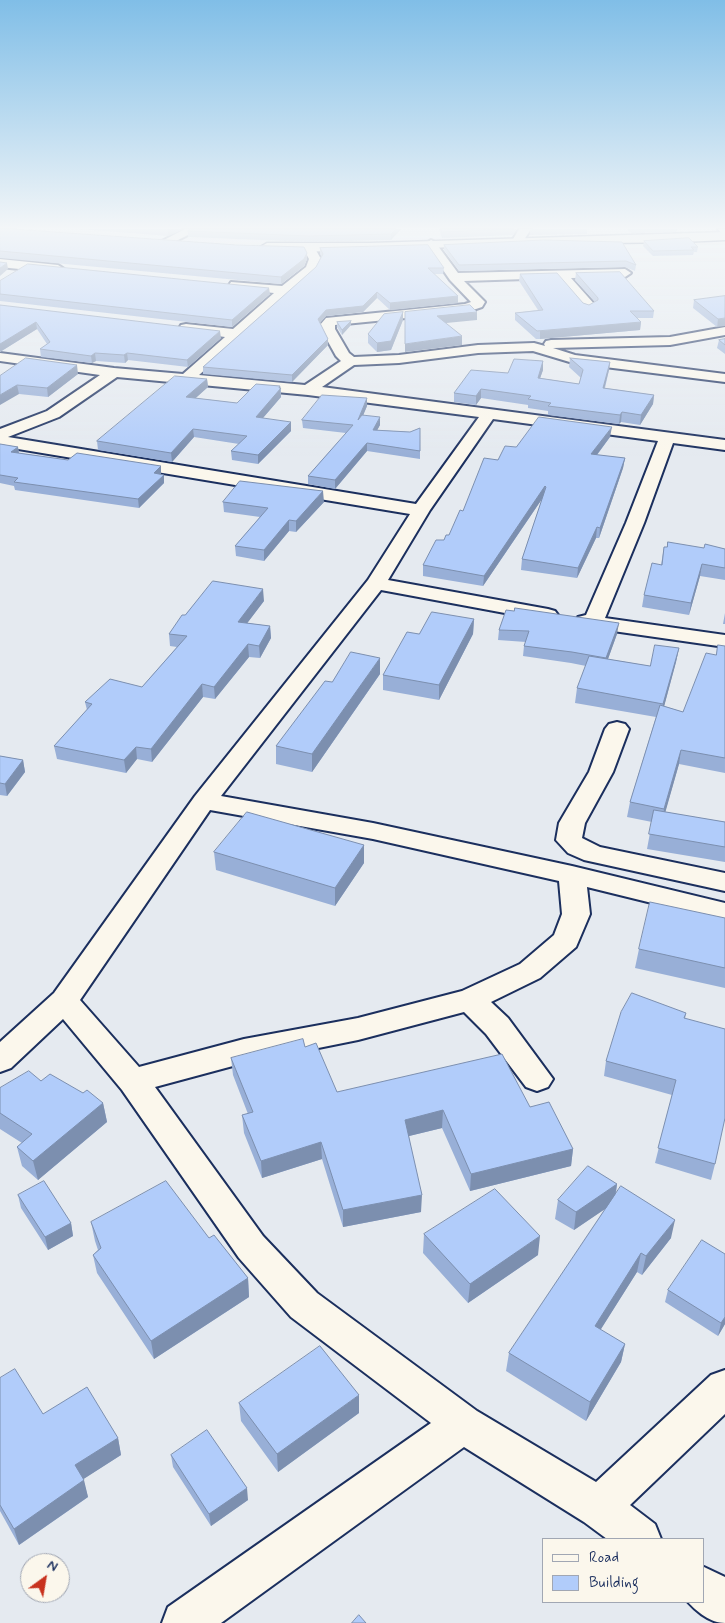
<!DOCTYPE html>
<html>
<head>
<meta charset="utf-8">
<style>
  body { margin:0 }
  #map { position:relative; width:725px; height:1623px; overflow:hidden; background:#e5eaf0; font-family:Mynerve,sans-serif }
  canvas { display:block }
  .legend { position:absolute; left:542px; top:1538px; width:162px; height:65px; box-sizing:border-box; background:#fbf7ec; border:1px solid #a1a7b3; margin:0; padding:6px 9px; list-style:none; font-size:15px; color:#1b2f5e }
  .legend li { display:flex; align-items:center; gap:10px; height:25px }
  .legend b { width:25px; border:1px solid #a1a7b3 }
  .north { position:absolute; left:20px; top:1553px; width:50px; height:50px; box-sizing:border-box; background:#fbf7ec; border:1px solid #a1a7b3; border-radius:50%; rotate:32deg; font-size:14px; font-weight:700; line-height:20px; text-align:center; color:#1b2f5e }
  .north::after { content:''; display:block; margin:auto; width:18px; height:22px; background:#c8321e; clip-path:polygon(50% 0,100% 100%,50% 72%,0 100%) }
</style>
</head>
<body>
<div id="map">
<canvas width="725" height="1623"></canvas>
<ul class="legend">
<li><b style="height:6px;background:#fbf7ec"></b>Road</li>
<li><b style="height:14px;background:#b1ccfa"></b>Building</li>
</ul>
<div class="north">N</div>
</div>
<script>
const c = document.querySelector('canvas').getContext('2d');
c.lineJoin = 'round';
function strokePath(path, color, width, dash) {
  c.strokeStyle = color;
  c.lineWidth = width;
  c.lineCap = dash ? 'butt' : 'round';
  c.setLineDash(dash || []);
  c.stroke(path);
}
function fill(path, color) {
  c.fillStyle = color;
  c.fill(path, 'evenodd');
}
const street = new Path2D(`
  M185,229H200L172,243H164L162,241Z
  M519,229H531L522,243L518,245L512,241Z
  M718,229H725V234L721,233Z
  M431,240L435,242L458,273L625,269L631,273L625,277L571,278L596,306L589,310L584,309L557,278L464,281L485,302L482,307L467,312L335,325V329L349,353L354,357L399,355L478,345L534,343L545,346L544,344L546,341L551,340L670,337L725,327V335L670,345L553,348L575,355L725,374V382L573,363L533,351L478,353L399,363L354,365L322,387L725,440V450L673,443L644,523L605,618L725,635V647L585,627L578,625L575,621L578,617L586,615L626,523L658,441L493,419L430,510L388,580L548,609L555,611L558,615L555,619L548,621L381,590L221,796L373,823L572,866L725,903V921L587,887L590,914L576,947L540,978L491,1002L508,1018L553,1079L548,1087L537,1091L526,1087L486,1034L464,1012L358,1040L244,1063L155,1087L263,1236L317,1293L477,1411L596,1482L711,1375L725,1370V1414L630,1505L655,1524L661,1539H607L584,1522L464,1447L221,1623H162L168,1607L431,1423L291,1317L239,1258L122,1090L63,1019L11,1068L0,1072V1042L54,993L195,796L368,580L410,514L0,446V429L47,411L100,375L0,361V353L114,368L183,374L225,337L181,331L179,328L181,325L186,324L233,329L274,293L235,289L231,288L229,285L231,282L282,286L306,267L309,259L303,248L309,244L313,245L321,259L315,272L199,375L305,385L341,361L336,356L321,329L320,325L326,318L465,304L471,302L450,280L425,244ZM117,377L308,395L479,417L416,504L8,437L59,417ZM210,810L373,839L559,881L562,914L554,935L520,964L462,991L358,1018L244,1039L139,1067L80,1000Z
  M0,259L58,265L64,269L58,273L0,267Z
  M617,722L625,724L629,729L613,772L585,823L582,838L600,847L725,873V891L584,860L568,853L556,840L559,823L589,772L605,729L609,724Z
  M704,1567L725,1577V1623C711,1623 697,1612 688,1602H704Z`);
const secondary = new Path2D(`
  M725,232V240C658,244 591,242 524,244C439,247 353,253 267,251L260,247L267,243H370Z`);
strokePath(street, '#1b2f5e', 4);
strokePath(secondary, '#1b2f5e', 3);
fill(street, '#fbf7ec');
fill(secondary, '#fbf7ec');
fill(new Path2D(`
  M0,229L307,253V259L304,266L281,284L0,258Z
  M51,229H183L168,236L80,229Z
  M191,229H401L391,240L309,242L188,237V231Z
  M439,229H516L513,235L442,238Z
  M530,229H587V234L530,235Z
  M627,229H677L676,232L631,233Z
  M644,241L698,247L697,252H694L693,255L653,256L643,246Z
  M622,242L636,265L635,271L625,267L459,271L444,250V245Z
  M320,248L444,268L443,274H434L458,296V303L390,310L377,298L363,312L326,316L320,323L328,339V345L292,382L203,374V367L316,267L321,256L320,254Z
  M576,273L654,311L653,318H637L641,322L640,330L540,339H536L515,320V313L538,310L519,281L520,274L583,303L589,305L595,302L575,280Z
  M0,281L270,294L232,327L0,301Z
  M725,296L717,327L693,308L694,300Z
  M0,305L221,338L188,367L128,360L125,363L96,361L92,363L41,357L40,349L47,344L37,329L0,352Z
  M403,320L391,350L377,352L368,343V334Z
  M337,322L351,325L342,335L337,327Z
  M725,339V354L717,348L719,340Z
  M570,358L610,362L609,370L605,388L654,395L653,404L640,425L621,422L619,424L548,415V411L528,408V405L481,398L476,405L454,402V393L508,373L543,361V370L540,378L579,384L581,378L569,367Z
  M78,374L48,397L19,394L0,376Z
  M207,379L208,387L195,398L237,403L281,388V397L263,418L291,431L258,464L232,460L231,451L239,444L194,437L172,462L98,450L97,441Z
  M367,406L363,415L380,425L377,430L410,432L420,428V459L367,451L335,489L308,484V476L346,433L303,428L302,420Z
  M610,437L597,455L625,458L623,468L599,538H596L577,578L521,570L522,559L542,499L483,586L423,576V565L444,540L449,535L463,511L498,460L516,447Z
  M0,444L18,447L19,453L164,475V483L139,508L15,490L14,486L0,483Z
  M223,502H324L296,532L289,531L264,561L236,556L235,546L260,517L224,512Z
  M664,547L725,549V580L700,576L689,615L642,607L644,595L661,565Z
  M264,601L247,623L270,626L271,638L260,658L249,657L215,699L203,697L152,762L137,759L126,773L57,759L54,746L87,710L85,702L142,687L177,647L170,646L169,634L185,615Z
  M725,613V624H723Z
  M474,619L473,634L439,700L383,690V675L419,634Z
  M499,630L617,634L608,659L650,666L679,648L676,662L664,706L683,712L716,655L725,646V773L679,764L665,812L725,822V862L647,849L652,822L627,817L630,802L656,717L575,703L577,688L586,666L571,663L523,656L524,646L526,642L498,640Z
  M380,674L312,772L276,764V746L332,682Z
  M0,756L23,760L25,772L7,796L0,795Z
  M364,845V863L335,906L216,870L214,852Z
  M725,918V988L635,968L639,949Z
  M686,1013L685,1019L715,1164L711,1180L655,1163L672,1095L604,1076L606,1061Z
  M305,1047L337,1092L530,1107L573,1149L571,1166L470,1191L442,1128L409,1136L421,1212L343,1227L322,1159L262,1178L244,1133L242,1115L248,1114L233,1075L231,1058Z
  M41,1081L83,1093L103,1103L107,1122L38,1180L22,1166L17,1147L22,1143L0,1129V1088Z
  M617,1184L616,1194L671,1238L642,1275L637,1272L600,1330L625,1344L621,1362L586,1421L506,1371L509,1353L606,1208L574,1230L555,1219L558,1200Z
  M18,1195L71,1223L73,1236L48,1250L21,1208Z
  M91,1222L209,1238L248,1278L249,1297L154,1359L97,1273L93,1255L98,1250L95,1241Z
  M424,1234L538,1255L468,1303L423,1253Z
  M725,1254V1324L718,1336L665,1302L668,1290Z
  M0,1378L43,1414L118,1438L121,1455L83,1479L88,1497L19,1545L0,1511Z
  M239,1403L359,1413L278,1472L241,1421Z
  M171,1455L248,1500L211,1526L173,1467Z`), '#98afd7');
fill(new Path2D(`
  M168,229H183L168,236Z
  M396,229H401L391,240V234Z
  M307,253V259L304,266L281,284V277Z
  M7,263L8,269L0,276V268Z
  M269,288L270,294L232,327V320Z
  M377,292V298L363,312L326,316L318,325V319L326,310Z
  M458,296V303L390,310V303Z
  M403,312V320L391,350L377,352V343Z
  M477,312V320L436,324L437,316Z
  M725,318V326L717,327L718,319Z
  M351,321V325L342,335V330Z
  M36,322L37,329L0,352V344Z
  M641,322L640,330L540,339V331Z
  M220,331L221,338L188,367L187,360Z
  M462,336V345L405,352V344Z
  M328,339V345L292,382V375Z
  M95,353L96,361L92,363L91,356Z
  M127,353L128,360L125,363L124,355Z
  M543,361V370L537,387L538,378Z
  M610,362L609,370L602,397L603,388Z
  M77,365L78,374L48,397L47,388Z
  M207,379L208,387L187,406L186,397Z
  M17,385L19,394L0,405V395Z
  M280,386L281,397L256,426V417Z
  M481,389V398L476,405V396Z
  M654,395L653,404L640,425L641,415Z
  M367,398V406L358,428V420Z
  M622,412L621,422L619,424L620,415Z
  M380,417V425L373,438V430Z
  M291,422V431L258,464V455Z
  M612,427L610,437L590,464L591,454Z
  M193,429L194,437L172,462L171,453Z
  M367,443V451L335,489V480Z
  M18,447L19,455L11,452Z
  M625,458L623,468L599,538L600,528Z
  M161,466V475L154,473Z
  M164,475V483L139,508L138,499Z
  M545,486L544,496L483,586L484,576Z
  M323,491L324,502L296,532V521Z
  M289,520V531L264,561V550Z
  M597,527L596,538L577,578L578,568Z
  M702,564L700,576L689,615L691,603Z
  M263,589L264,601L239,634L238,622Z
  M474,619L473,634L439,700V685Z
  M619,623L617,634L604,670L605,659Z
  M270,626L271,638L260,658L259,646Z
  M248,644L249,657L215,699L214,687Z
  M679,648L676,662L661,718L663,704Z
  M380,658V674L312,772V754Z
  M202,684L203,697L152,762L151,749Z
  M136,747L137,759L126,773L124,760Z
  M681,750L679,764L662,824L664,809Z
  M23,760L25,772L7,796L5,784Z
  M364,845V863L335,906V888Z
  M103,1103L107,1122L38,1180L33,1161Z
  M443,1110L442,1128L405,1137V1120Z
  M321,1142L322,1159L262,1178L261,1161Z
  M573,1149L571,1166L470,1191L471,1174Z
  M617,1184L614,1203L574,1230L576,1212Z
  M422,1195L421,1212L343,1227V1210Z
  M675,1220L671,1238L642,1275L646,1256Z
  M71,1223L73,1236L48,1250L45,1237Z
  M540,1236L538,1255L468,1303L470,1284Z
  M641,1253L637,1272L591,1345L595,1326Z
  M248,1278L249,1297L154,1359L151,1341Z
  M725,1317V1324L718,1336L721,1323Z
  M625,1344L621,1362L586,1421L590,1402Z
  M359,1395V1413L278,1472L277,1454Z
  M118,1438L121,1455L79,1482L75,1465Z
  M84,1480L88,1497L19,1545L14,1529Z
  M247,1488L248,1500L211,1526L209,1514Z`), '#7c8faf');
const building = new Path2D(`
  M0,229H12L237,245L304,247L307,253L304,259L281,277L0,251Z
  M191,229H396L391,234L309,236L188,231Z
  M441,229H514L442,232Z
  M689,238L698,247H691L694,250L653,251L644,241Z
  M544,240L622,242L636,265L626,261L459,265L444,245Z
  M428,245L444,268H428L458,296L390,303L377,292L363,306L326,310L318,319L328,339L292,375L203,367L316,267L323,254L320,248Z
  M0,262L7,263L0,268Z
  M28,264L269,288L232,320L0,294V281Z
  M620,272L654,311H630L641,322L537,331L515,313L543,310L520,274L557,273L583,303L589,305L598,300V298L576,273Z
  M725,296V318L718,319L694,300Z
  M0,305L220,331L187,360L127,353L124,355L95,353L91,356L40,349L50,342L36,322L0,344Z
  M470,305L477,312L437,316L462,336L405,344V312Z
  M403,312L391,341L377,343L368,334L384,314Z
  M351,321L342,330L337,322Z
  M725,339V345L719,340Z
  M26,358L77,365L47,388L17,385L0,395V376Z
  M570,358L610,362L603,388L654,395L641,415L622,412L620,415L548,406L551,403L528,399L531,396L481,389L476,396L454,393L471,370L508,373L514,359L543,361L538,378L579,384L583,370Z
  M175,376L207,379L186,397L237,403L256,384L280,386L279,388H281L256,417L291,422L258,455L231,451L247,436L193,429L171,453L97,441Z
  M322,395L367,398L358,420L362,415L380,417L373,430L410,432L420,428V451L367,443L335,480L308,476L353,425L302,420Z
  M539,417L612,427L591,454L625,458L600,528L597,527L578,568L522,559L546,487L545,486L484,576L423,565L436,540H444L446,535H449L460,510L463,511L484,458L498,460L505,446L516,447Z
  M0,444L18,447L11,452L68,460L77,453L161,466L154,473L164,475L138,499L14,482L18,478L0,475Z
  M240,481L323,491L296,521L289,520L264,550L235,546L268,508L223,502Z
  M668,542L704,548L705,544L725,549V568L702,564L691,603L644,595L652,563L662,565L664,547H667Z
  M213,581L263,589L238,622L270,626L259,646L248,644L214,687L202,684L151,749L136,747L124,760L54,746L92,704L85,702L110,679L142,687L187,636L169,634L182,615H185Z
  M515,608L619,623L606,658L572,652L524,646L529,631L499,630L506,610L514,611Z
  M432,612L474,619L439,685L383,675L407,632L419,634Z
  M655,645L679,648L663,704L577,688L589,656L650,666Z
  M718,645L725,646V758L681,750L664,809L630,802L660,705L683,712L706,653L716,655Z
  M351,652L380,658L312,754L276,746L325,681L332,682Z
  M0,756L23,760L5,784L0,783Z
  M654,810L725,822V847L649,834Z
  M247,812L364,845L335,888L214,852Z
  M650,902L725,918V968L639,949Z
  M632,993L686,1013L684,1018L725,1029V1118L715,1164L658,1148L676,1080L606,1061L621,1012Z
  M303,1039L305,1047L316,1043L337,1092L502,1054L530,1107L549,1102L573,1149L471,1174L443,1110L405,1120L422,1195L343,1210L321,1142L261,1161L242,1115L253,1112L231,1058Z
  M29,1071L41,1081L50,1074L83,1093L87,1090L103,1103L33,1161L17,1147L32,1134L0,1113V1088Z
  M588,1166L617,1184L576,1212L558,1200Z
  M44,1181L71,1223L45,1237L18,1195Z
  M166,1181L209,1238L214,1235L248,1278L151,1341L93,1255L101,1248L91,1222Z
  M621,1186L675,1220L646,1256L641,1253L595,1326L625,1344L590,1402L509,1353Z
  M495,1189L540,1236L470,1284L424,1234Z
  M702,1240L725,1254V1317L721,1323L668,1290Z
  M320,1346L359,1395L277,1454L239,1403Z
  M15,1369L43,1414L87,1387L118,1438L75,1465L84,1480L14,1529L0,1505V1378Z
  M207,1430L247,1488L209,1514L171,1455Z
  M359,1615L366,1623H352Z`);
fill(building, '#b1ccfa');
strokePath(building, '#7c8faf', 1);
const sky = c.createLinearGradient(0, 0, 0, 456);
sky.addColorStop(0, '#80bee7');
sky.addColorStop(0.5, '#f3f6f8');
sky.addColorStop(1, '#f3f6f800');
c.fillStyle = sky;
c.fillRect(0, 0, 725, 456);
</script>
</body>
</html>
